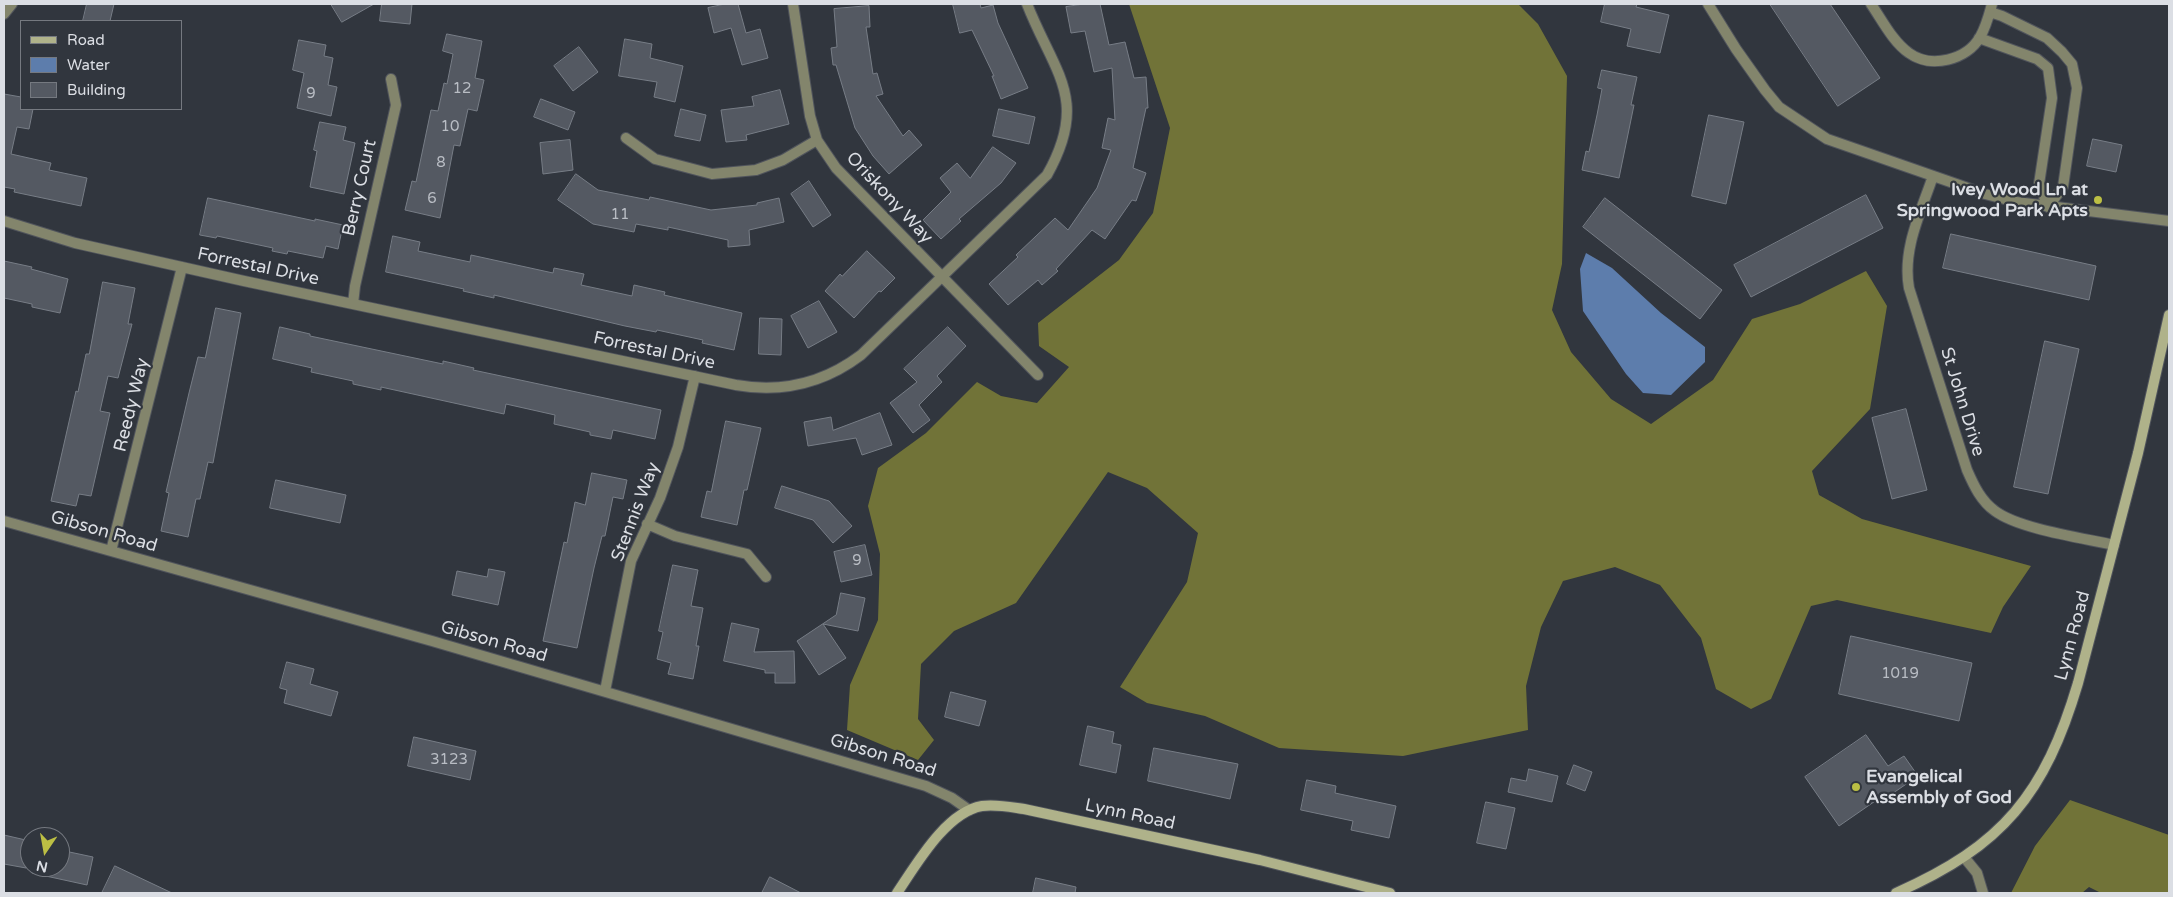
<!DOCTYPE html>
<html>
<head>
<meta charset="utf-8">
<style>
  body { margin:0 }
  #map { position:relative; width:2173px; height:897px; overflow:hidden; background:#31363e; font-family:"Varela Round",sans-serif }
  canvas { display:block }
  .frame { position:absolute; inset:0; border:5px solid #dbdee4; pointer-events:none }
  .legend { position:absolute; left:20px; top:20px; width:162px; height:90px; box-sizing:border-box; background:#31363e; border:1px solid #757980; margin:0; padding:6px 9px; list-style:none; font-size:15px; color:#dbdee4 }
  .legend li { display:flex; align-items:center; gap:10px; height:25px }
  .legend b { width:25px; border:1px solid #757980 }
  .north { position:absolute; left:20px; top:827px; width:50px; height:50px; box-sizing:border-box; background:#31363e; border:1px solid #757980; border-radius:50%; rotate:192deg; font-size:14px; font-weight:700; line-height:20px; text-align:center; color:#dbdee4 }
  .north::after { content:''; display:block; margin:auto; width:18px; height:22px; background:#bcbf44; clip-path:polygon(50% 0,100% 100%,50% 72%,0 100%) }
</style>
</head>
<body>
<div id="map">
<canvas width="2173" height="897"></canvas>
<div class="frame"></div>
<ul class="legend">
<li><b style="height:6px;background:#afb28a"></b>Road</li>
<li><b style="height:14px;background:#5d7dac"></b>Water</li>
<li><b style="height:14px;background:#545962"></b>Building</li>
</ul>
<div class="north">N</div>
</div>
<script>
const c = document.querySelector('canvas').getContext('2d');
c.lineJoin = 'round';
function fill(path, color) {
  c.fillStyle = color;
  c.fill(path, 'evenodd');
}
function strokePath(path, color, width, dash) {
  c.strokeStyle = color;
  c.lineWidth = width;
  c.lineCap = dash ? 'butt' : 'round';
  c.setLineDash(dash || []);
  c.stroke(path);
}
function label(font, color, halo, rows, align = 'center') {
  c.font = font + ' "Varela Round",sans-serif';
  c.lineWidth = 4.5;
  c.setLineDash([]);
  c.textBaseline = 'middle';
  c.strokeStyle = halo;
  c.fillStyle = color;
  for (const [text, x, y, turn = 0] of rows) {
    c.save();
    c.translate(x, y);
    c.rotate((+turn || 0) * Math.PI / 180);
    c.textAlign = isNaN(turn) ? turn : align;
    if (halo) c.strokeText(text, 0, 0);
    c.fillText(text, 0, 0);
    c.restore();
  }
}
fill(new Path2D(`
  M1129,4H1518L1538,24L1567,76L1562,264L1552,310L1571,352L1611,399L1651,424L1713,380L1752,319L1800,304L1866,271L1887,306L1870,409L1812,471L1819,495L1862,519L2031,566L2003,607L1991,633L1837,600L1811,606L1771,699L1751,709L1716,689L1701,638L1660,585L1615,567L1563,581L1541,627L1526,686L1528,730L1403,756L1279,748L1205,716L1147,703L1120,687L1187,582L1198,533L1147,488L1108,472L1016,603L954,631L921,664L918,719L934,740L918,760L847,730L850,685L878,620L880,554L868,506L878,468L926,433L977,382L1001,396L1037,403L1069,367L1039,346L1038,323L1119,260L1153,213L1170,128Z
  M2070,800L2169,835V893H2101L2089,887L2082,893H2011L2035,846Z`), '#717338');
fill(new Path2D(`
  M1586,253L1612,268L1661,313L1705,347V362L1671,395L1643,393L1626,374L1583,311L1580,269Z`), '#5d7dac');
const building = new Path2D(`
  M87,4H114L110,21H83Z
  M331,4H374L342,22Z
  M382,4H412L410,24L380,21Z
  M725,4H738L746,33L760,29L768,58L742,65L731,28L714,33L708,8Z
  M953,4H980L981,8L993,5L998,23L1028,88L1001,99L992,76H994L972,30L960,33Z
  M1084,4H1100L1109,45L1125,42L1134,78L1146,77L1148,108H1146L1133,168L1146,173L1136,201L1132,200L1105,239L1092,230L1056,269L1058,271L1042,285L1038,280L1008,305L989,284L1018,257L1016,255L1055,218L1068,230L1097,188L1111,150L1102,148L1108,118L1115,120L1112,68L1094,72L1085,31L1071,33L1066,7Z
  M1605,4H1637L1636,7L1669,15L1660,53L1627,46L1631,29L1601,22Z
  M1770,4H1830L1880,78L1838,106Z
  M869,6L870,27H866L873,74L877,73L883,94L876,96L903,136L909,130L922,145L889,174L873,156L855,128L836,65H833L831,48L837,47L834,9Z
  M447,34L482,41L475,78L484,80L477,111L468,109L460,146L454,145L440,218L405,210L412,181L416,182L431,110L438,111L444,83L447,84L453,54L443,51Z
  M625,39L652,44L650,58L683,66L675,102L654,97L657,82L619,76Z
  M299,40L326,45L324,56L333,58L328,85L337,87L331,116L297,108L304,73L293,70Z
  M579,47L598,72L573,91L554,66Z
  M1602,70L1637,77L1631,105H1634L1619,178L1582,170L1586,151L1589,152L1597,115L1602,89L1598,88Z
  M780,90L789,124L746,135L747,140L726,142L721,110L754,106L752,97Z
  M4,94L21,97V109H33L29,129L17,127L11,154L51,163L49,170L87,178L81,206L14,192L15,189L4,187Z
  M541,99L575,112L568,130L534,117Z
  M681,109L706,115L700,141L675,136Z
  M999,109L1035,117L1029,144L993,136Z
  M1709,115L1744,122L1726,204L1692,196Z
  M320,122L346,127L343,140L355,143L344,194L310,187L317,151L314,150Z
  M2093,139L2122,145L2116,172L2087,166Z
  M570,140L573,170L543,174L540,143Z
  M993,147L1016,163L1001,183L959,219L961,221L941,239L923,220L951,192L940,178L957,163L970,178Z
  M576,174L598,190L649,200L650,197L711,210L757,205V203L779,198L784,222L749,230L750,245L728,247V240L668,227V230L636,224L634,232L593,224L558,200Z
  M809,181L831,215L813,227L791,194Z
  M1866,195L1883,228L1751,297L1734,265Z
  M208,198L315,221V219L343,225L338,249L326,246L323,258L288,251L287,254L272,251L273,248L217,236L216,238L200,235Z
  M1605,198L1722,290L1700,319L1583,227Z
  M1951,234L2096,266L2089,300L1943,268Z
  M393,236L420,242L418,251L470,262L471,255L553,273L554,268L584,274L581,285L632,296L634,285L665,292L664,295L742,313L734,350L702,343L703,340L657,330L656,332L625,326L494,295V298L463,291L464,289L386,272Z
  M867,251L895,278L881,292L879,291L854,318L825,291L840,274L842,276Z
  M4,261L32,267L31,269L68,279L60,313L32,307V304L4,298Z
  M103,282L135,288L128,324H132L118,378L108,376L100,411L110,413L91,496L79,494L76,506L51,501L76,391L78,392L86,354H89Z
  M819,301L837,332L808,348L791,316Z
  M216,308L241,313L213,463L208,462L200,499H196L188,537L161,531L169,493L166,492L189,393L198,357L205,358Z
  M760,318L782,319L781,355L759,354Z
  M280,327L310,334V336L443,364V361L474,368L473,370L661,410L655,439L613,430L611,439L590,435V432L554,424L555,415L506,404L504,414L381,387V390L353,384V381L311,372L312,368L273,359Z
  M948,327L966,346L937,376L942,382L919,405L930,420L913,433L890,403L917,382L904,369Z
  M2045,341L2079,349L2048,494L2014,487Z
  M1906,409L1927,490L1892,499L1872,418Z
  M880,413L892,445L862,455L856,438L808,446L804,422L831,417L833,430Z
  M726,421L761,428L747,490H744L737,525L701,517L707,491L711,492Z
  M592,473L627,480L623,499L613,497L605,536H602L594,568L577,648L543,641L564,542L567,543L575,502L585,505Z
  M276,480L346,495L340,523L270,508Z
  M782,486L829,501L852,526L833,543L813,520L775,508Z
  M865,545L872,575L841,582L834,552Z
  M673,565L698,570L691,606L703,608L696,646H699L693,679L668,674L671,663L657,659L663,632L659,631Z
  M489,569L505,572L498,605L452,595L457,571L487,577Z
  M841,593L865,598L858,631L823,624L846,658L819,675L797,641L836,615Z
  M732,623L759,629L754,652L794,651L795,683H775V673H765V670L724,661Z
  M1851,636L1972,663L1959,721L1839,694Z
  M287,662L314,669L310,684L338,692L331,716L284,703L287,690L280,688Z
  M951,692L986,701L979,726L945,717Z
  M1088,726L1114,732L1112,743L1121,745L1116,773L1080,765Z
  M1866,735L1888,766L1904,756L1918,776L1883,800L1881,797L1839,826L1805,777Z
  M414,737L476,751L470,780L408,766Z
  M1154,748L1238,764L1230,799L1148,781Z
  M1574,765L1592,772L1585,791L1567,784Z
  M1529,769L1558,776L1552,802L1508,792L1511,778L1526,781Z
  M1307,780L1336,786L1335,793L1396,806L1389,838L1351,830L1353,821L1301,810Z
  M1486,802L1515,808L1506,849L1477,843Z
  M4,835L30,841L26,868L4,864Z
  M60,850L93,857L87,885L32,873V867H60Z
  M115,866L172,893H102Z
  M770,877L801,893H762Z
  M1036,878L1076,887L1075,893H1033Z`);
fill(building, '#545962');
strokePath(building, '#777d86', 1);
const lane = new Path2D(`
  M1871,4C1882,20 1893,42 1909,53C1931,69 1967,60 1980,37C1986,27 1989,15 1992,4
  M1990,12L2002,16L2047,38L2062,52L2072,64L2077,88L2063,187L2048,207
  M1979,38L2037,59L2048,68L2052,98L2039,184L2048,207`);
const street = new Path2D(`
  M793,4L810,116L817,140L836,168L1038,375
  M1708,4L1736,49L1765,90L1779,107L1827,139L1985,194L2016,202L2169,221
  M4,14L12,4
  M626,138L655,159L712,174L756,170L783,160L817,140
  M1933,176C1921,212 1902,249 1909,288L1967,470C1974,486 1981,501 1995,511C2019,529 2083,538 2114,545
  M4,221L75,243L244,281L736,385C782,393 824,383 861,355L1047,175C1090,99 1054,73 1027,4
  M353,304L355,286L396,105L391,79
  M4,521L432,641L926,786L952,798L969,810
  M647,524L675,536L747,554L766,577
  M111,551L182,267
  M605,691L631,561L660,498L678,447L695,376
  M1964,857L1977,873L1983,893`);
const secondary = new Path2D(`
  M897,893C916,865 946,812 982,806C996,804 1010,807 1024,809L1260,860L1390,893
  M1896,893C2003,846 2045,794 2078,683L2138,453L2169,315`);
strokePath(lane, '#50545c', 12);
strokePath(street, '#50545c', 12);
strokePath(secondary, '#50545c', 12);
strokePath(lane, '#83856c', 10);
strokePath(street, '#83856c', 10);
strokePath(secondary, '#afb28a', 10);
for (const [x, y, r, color] of [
  [2098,200,5,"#bcbf44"],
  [1856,787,5,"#bcbf44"]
]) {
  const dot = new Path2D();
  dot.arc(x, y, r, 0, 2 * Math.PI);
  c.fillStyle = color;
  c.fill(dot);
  strokePath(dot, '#31363e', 2);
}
label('15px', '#b9bdc4', null, [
  ["12",462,89],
  ["9",311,94],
  ["10",450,127],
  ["8",441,163],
  ["6",432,199],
  ["11",620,215],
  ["9",857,561],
  ["1019",1900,674],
  ["3123",449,760]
]);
label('18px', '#dbdee4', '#31363e', [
  ["Berry Court",360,188,-77],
  ["Oriskony Way",889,198,47],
  ["Forrestal Drive",258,267,12],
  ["Forrestal Drive",654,351,12],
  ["St John Drive",1962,402,73],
  ["Reedy Way",132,405,-76],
  ["Stennis Way",636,512,-69],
  ["Gibson Road",104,532,16],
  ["Lynn Road",2073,636,-75],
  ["Gibson Road",494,642,16],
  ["Gibson Road",883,756,17],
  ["Lynn Road",1130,815,12]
]);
label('bold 18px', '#dbdee4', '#31363e', [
  ["Ivey Wood Ln at",2088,190],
  ["Springwood Park Apts",2088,211],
  ["Evangelical",1866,777,"left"],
  ["Assembly of God",1866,798,"left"]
], 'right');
</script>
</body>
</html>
